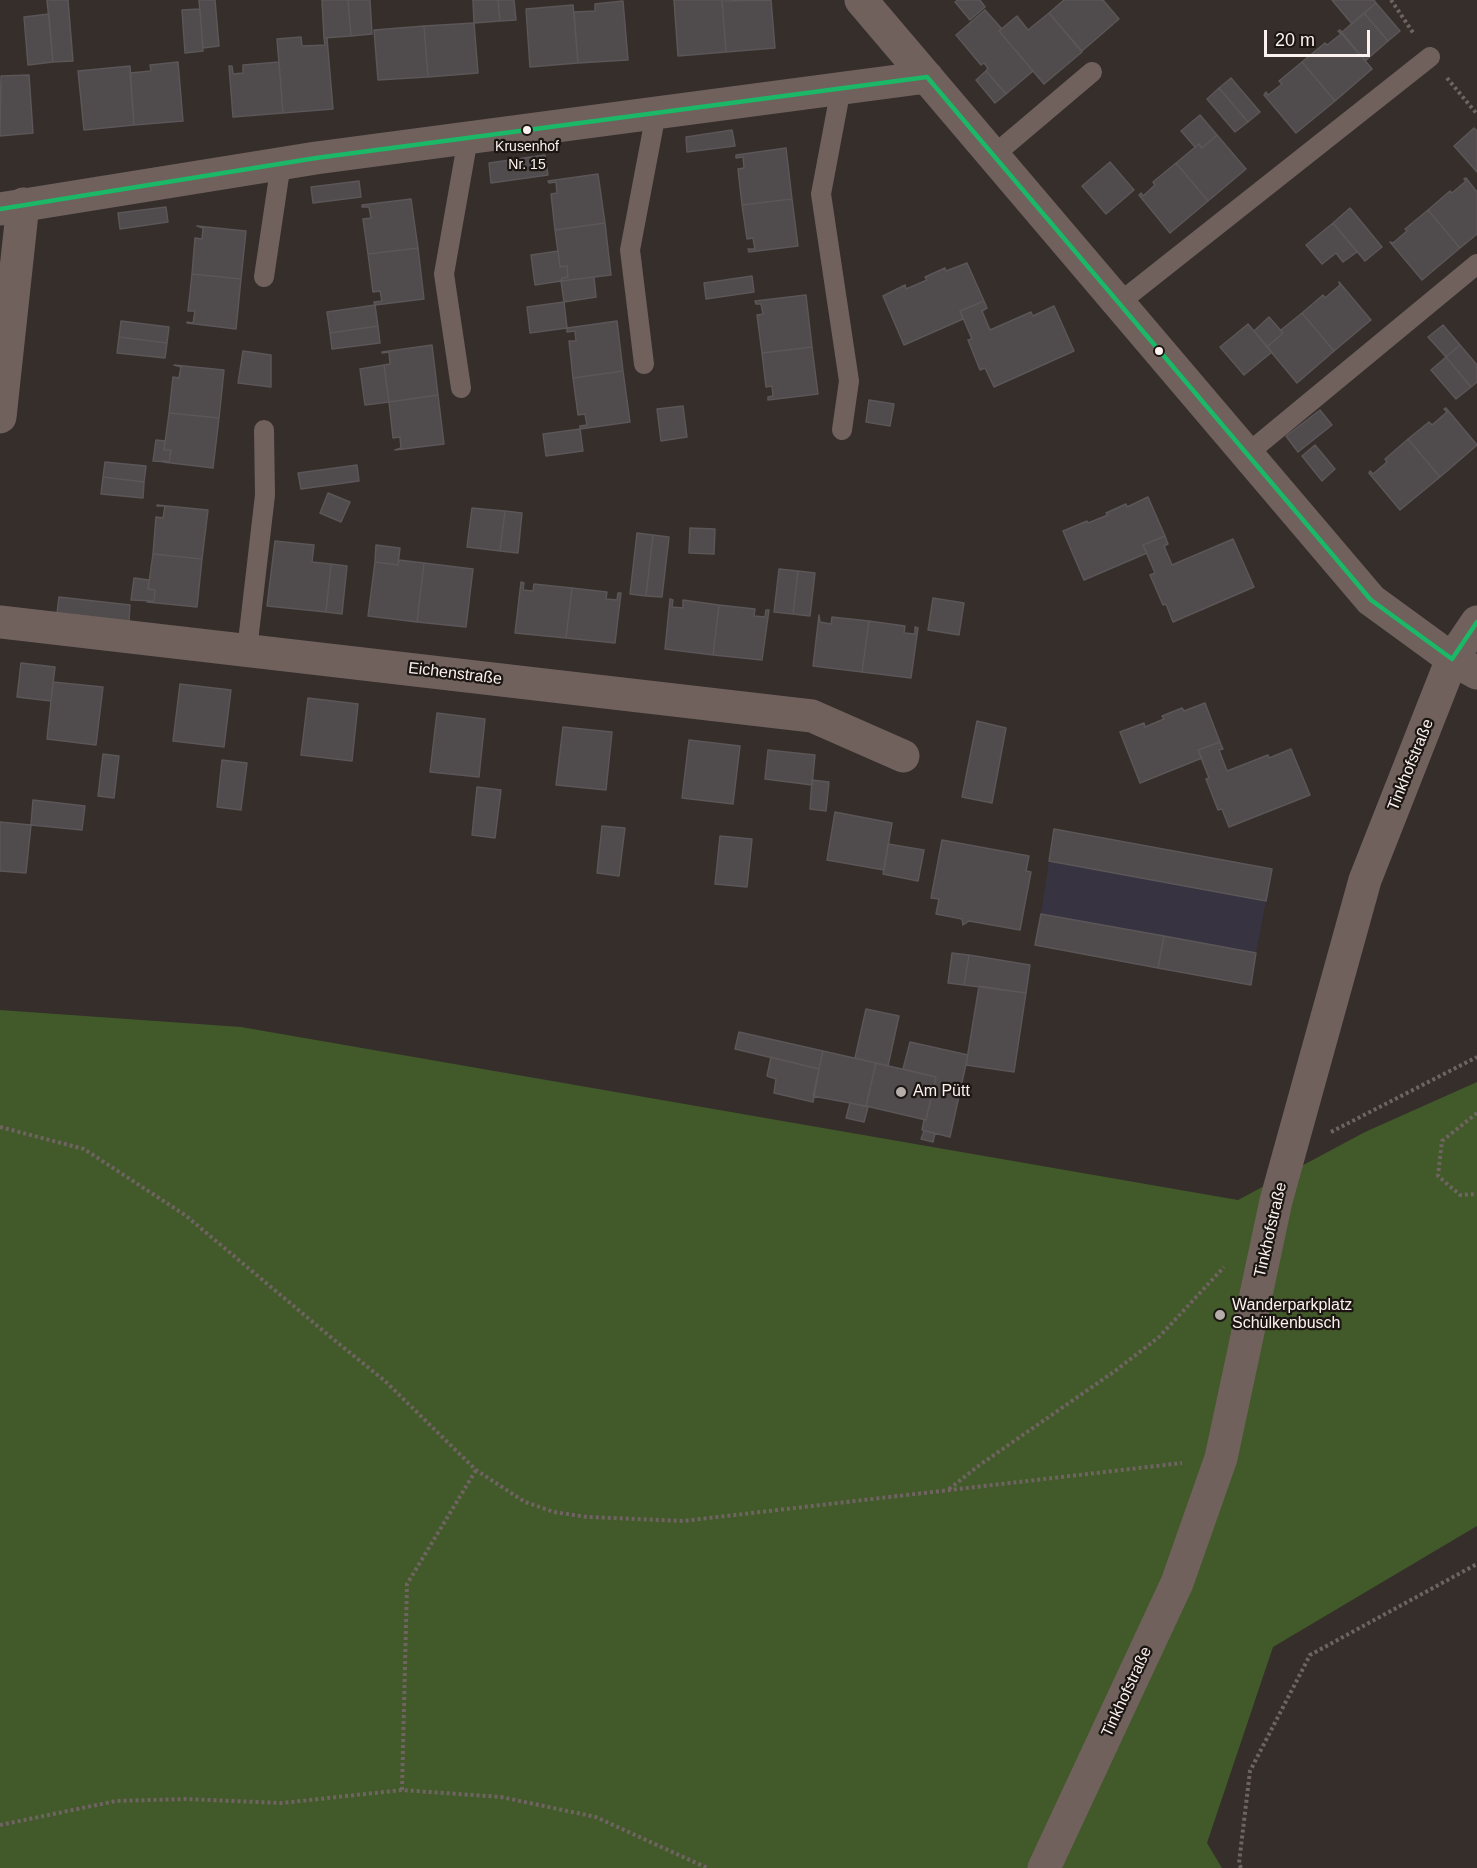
<!DOCTYPE html>
<html>
<head>
<meta charset="utf-8">
<style>
  body { margin:0 }
  #map { position:relative; width:1477px; height:1868px; overflow:hidden; background:#352e2b; font-family:Arial,sans-serif }
  canvas { display:block }
  .scale { position:absolute; left:1264px; top:30px; width:106px; height:27px; box-sizing:border-box; border:3px solid #fbf2ef; border-top:0; padding-left:8px; font-size:18px; line-height:21px; white-space:nowrap; color:#fbf2ef; -webkit-text-stroke:4px #1c1613; paint-order:stroke }
</style>
</head>
<body>
<div id="map">
<canvas width="1477" height="1868"></canvas>
<div class="scale">20 m</div>
</div>
<script>
const c = document.querySelector('canvas').getContext('2d');
c.lineJoin = 'round';
function fill(path, color) {
  c.fillStyle = color;
  c.fill(path, 'evenodd');
}
function strokePath(path, color, width, dash) {
  c.strokeStyle = color;
  c.lineWidth = width;
  c.lineCap = dash ? 'butt' : 'round';
  c.setLineDash(dash || []);
  c.stroke(path);
}
function label(font, color, halo, rows, align = 'center') {
  c.font = font + ' Arial,sans-serif';
  c.lineWidth = 4.5;
  c.setLineDash([]);
  c.textBaseline = 'middle';
  c.strokeStyle = halo;
  c.fillStyle = color;
  for (const [text, x, y, turn = 0] of rows) {
    c.save();
    c.translate(x, y);
    c.rotate((+turn || 0) * Math.PI / 180);
    c.textAlign = isNaN(turn) ? turn : align;
    if (halo) c.strokeText(text, 0, 0);
    c.fillText(text, 0, 0);
    c.restore();
  }
}
fill(new Path2D(`
  M1049,861L1266,901L1256,953L1041,914Z`), '#373341');
fill(new Path2D(`
  M0,1010L241,1027L1238,1200L1365,1132L1477,1082V1526L1273,1647L1207,1843L1222,1868H0Z`), '#42592a');
const building = new Path2D(`
  M47,0H68L73,61L53,62Z
  M199,0H215L219,46L203,48Z
  M322,0H348L351,36L324,38Z
  M348,0H370L372,34L351,36Z
  M473,0H498L500,21L474,23Z
  M498,0H514L516,20L500,21Z
  M674,0H722L726,52L678,56Z
  M771,0L775,48L726,52L722,1Z
  M958,0H980L985,7L970,20L955,2Z
  M1064,0H1103L1119,19L1082,51L1049,13Z
  M1332,0H1374L1376,3L1352,24Z
  M623,1L628,60L578,63L574,12L595,11V4Z
  M1376,3L1400,31L1388,41L1364,13Z
  M573,5L578,63L530,67L526,9Z
  M200,9L203,51L185,53L182,10Z
  M985,10L1002,29L999,31L1033,71L1006,94L986,71L988,68L984,63L981,65L956,35Z
  M1049,13L1082,52L1044,84L999,31L1017,16L1028,30Z
  M1364,13L1388,41L1365,61L1341,33Z
  M49,14L53,62L28,65L24,17Z
  M474,23L478,73L428,77L424,26Z
  M424,26L428,77L378,80L374,30Z
  M1340,30L1372,69L1335,101L1302,62L1325,43L1327,45L1341,34L1338,31Z
  M301,37L302,46L325,45L324,38H327L333,109L283,113L277,39Z
  M178,62L183,121L134,125L130,73L151,71L150,65Z
  M279,62L283,113L233,117L229,66H232L233,74L243,73V65Z
  M1302,62L1335,101L1296,133L1264,95L1266,92L1268,95L1282,84L1279,81Z
  M130,66L134,125L84,130L78,71Z
  M986,71L1006,94L995,103L976,80Z
  M29,75L33,133L0,136L1,76Z
  M1231,78L1260,112L1248,122L1219,88Z
  M1219,88L1248,122L1235,132L1207,99Z
  M1200,115L1217,135L1202,148L1199,144L1195,147L1181,131Z
  M1474,128L1477,131V172L1454,146Z
  M732,130L735,146L687,152L686,137Z
  M1217,135L1246,169L1208,201L1176,163L1199,144L1202,148Z
  M786,148L792,199L742,205L738,169L744,168L743,157L736,158V155Z
  M545,155L548,175L491,183L489,163Z
  M1110,162L1134,190L1106,214L1082,186Z
  M1176,163L1208,201L1170,233L1139,195L1141,193L1143,196L1155,185L1153,182Z
  M598,174L605,223L555,230L551,194L557,193L556,182L549,183L548,181Z
  M1466,178L1477,192V234L1460,248L1428,210L1450,191L1452,193L1466,181L1464,179Z
  M359,181L361,197L313,203L311,187Z
  M411,199L418,248L368,254L363,219L371,218L369,207H362V205Z
  M792,199L798,246L749,252L748,249H755L753,238L747,239L742,205Z
  M166,207L168,222L120,229L118,213Z
  M1350,208L1382,247L1365,261L1333,223Z
  M1428,210L1460,248L1422,280L1390,242L1393,243L1407,231L1405,229Z
  M605,223L611,275L561,281L562,278L568,277L567,266L560,267L555,230Z
  M1333,223L1357,252L1343,262L1336,253L1322,264L1306,245Z
  M197,226L246,231L241,279L192,274L195,238L202,239L203,228Z
  M418,248L424,299L375,305L374,302L382,301L380,291L373,292L368,254Z
  M558,251L560,267L567,266L568,277L562,278L561,281L535,285L531,255Z
  M967,263L984,301L960,311L963,319L904,345L883,296L905,285L906,289L927,280L925,277L945,268L946,271Z
  M192,274L241,279L236,329L187,323V322L193,323L195,311H188Z
  M752,276L754,292L706,299L704,283Z
  M594,277L596,297L564,302L561,281Z
  M1339,282L1371,320L1334,351L1302,313L1323,295L1325,298L1340,285Z
  M806,295L812,347L762,353L757,315L763,314L761,304H756L755,301Z
  M984,301L987,308L982,311L990,330L1031,312L1033,316L1054,306L1074,351L994,387L985,368L980,370L968,340L972,339L960,311Z
  M564,302L567,328L530,333L527,307Z
  M375,305L378,326L330,333L327,312Z
  M1302,313L1334,351L1297,383L1267,347L1283,333L1281,330Z
  M1269,317L1283,333L1267,347L1254,331Z
  M121,321L169,327L167,343L119,337Z
  M617,321L623,371L573,378L569,341H576L575,331L567,332V328Z
  M1248,324L1272,352L1244,375L1220,347Z
  M1443,325L1460,345L1446,357L1428,337Z
  M378,326L380,343L332,349L330,333Z
  M119,337L167,343L165,358L117,353Z
  M432,345L438,395L389,402L384,365L390,364L389,352L382,353V352Z
  M1460,345L1477,365V382L1471,387L1446,357Z
  M812,347L818,394L768,400V397L773,396L772,386L766,387L762,353Z
  M243,351L271,355V387L238,383Z
  M1446,357L1471,387L1456,399L1431,370Z
  M174,365L224,370L219,418L169,413L173,377L179,378L181,367Z
  M384,365L389,402L365,405L360,369Z
  M623,371L630,422L580,429V426L587,425L585,414L578,415L573,378Z
  M438,395L444,444L395,450L401,448L400,437L393,438L389,402Z
  M869,400L894,404L890,426L866,422Z
  M683,406L687,437L661,441L657,409Z
  M1446,408L1477,445L1440,477L1408,439L1429,422L1432,425L1447,412L1444,409Z
  M1320,410L1332,425L1298,452L1286,436Z
  M169,413L219,418L213,468L163,462V461L169,462L171,450H164Z
  M580,429L583,451L546,456L543,434Z
  M1408,439L1440,477L1400,510L1369,473L1370,471L1373,474L1387,462L1385,459Z
  M156,440L165,441L164,450H171L169,462L153,461Z
  M1315,445L1335,469L1322,481L1302,456Z
  M105,462L146,466L144,482L103,477Z
  M357,465L359,481L301,489L298,473Z
  M103,477L144,482L143,498L101,494Z
  M328,493L350,502L341,522L320,513Z
  M1148,497L1165,536L1143,545L1147,553L1084,580L1063,531L1087,521L1088,523L1108,515L1106,513L1126,504L1127,507Z
  M157,505L208,510L202,559L153,554L156,517L163,518L165,506H157Z
  M472,508L505,511L500,551L467,547Z
  M505,511L522,513L518,553L500,551Z
  M690,528L715,529L714,554L689,553Z
  M637,533L653,535L646,596L630,594Z
  M653,535L669,537L662,597L646,596Z
  M1165,536L1168,544L1164,546L1172,565L1233,539L1254,587L1173,622L1166,604L1163,605L1150,575L1155,573L1143,545Z
  M275,541L314,545L312,562L331,564L326,612L267,606Z
  M376,545L400,548L398,565L375,562Z
  M153,554L202,559L197,607L147,602L154,601L155,590L148,589Z
  M399,560L424,563L417,622L368,616L375,562L398,565Z
  M424,563L473,569L466,627L417,622Z
  M331,564L347,566L342,614L326,612Z
  M779,569L798,571L793,614L774,612Z
  M798,571L815,573L810,616L793,614Z
  M134,578L149,580L148,589L155,590L154,601L131,600Z
  M521,582L524,583L523,590L533,591L534,584L572,588L566,638L515,633Z
  M572,588L607,592L606,599L617,600L618,593H621L615,643L566,638Z
  M59,597L130,605L129,621L57,613Z
  M933,598L964,603L959,635L928,630Z
  M670,599L673,600L672,607L683,608V600L719,605L713,655L665,649Z
  M719,605L755,609L754,616L765,617L766,610H769L762,660L713,655Z
  M819,615L820,622L831,624L832,617L869,621L862,672L813,666Z
  M869,621L905,626L904,633L915,634V627L918,628L911,678L862,672Z
  M21,663L55,667L51,701L17,697Z
  M53,682L103,687L96,745L47,739Z
  M180,684L231,690L224,747L173,741Z
  M308,698L358,704L352,761L301,755Z
  M1205,703L1220,742L1198,750L1202,758L1140,783L1120,732L1144,723L1145,727L1164,719L1162,716L1182,708L1184,711Z
  M437,713L485,719L479,777L430,772Z
  M977,721L1006,728L992,803L962,797Z
  M563,727L612,732L606,790L556,785Z
  M689,740L740,746L733,804L682,798Z
  M1220,742L1223,749L1219,750L1227,771L1268,755L1269,758L1291,749L1310,795L1229,827L1222,809L1218,810L1206,779L1209,778L1198,750Z
  M768,750L815,755L812,785L765,779Z
  M103,754L119,756L114,798L98,796Z
  M222,760L247,763L241,810L217,807Z
  M812,780L829,782L826,811L810,809Z
  M477,787L501,790L495,838L472,835Z
  M33,800L85,806L82,830L31,825Z
  M835,812L892,823L884,870L827,860Z
  M0,822L31,825L26,873L0,871Z
  M602,826L625,828L619,876L597,873Z
  M1054,829L1272,869L1266,901L1049,861Z
  M720,836L752,839L747,887L715,884Z
  M942,840L1029,856L1026,871L1031,872L1020,930L969,921L963,925L962,919L936,914L939,899L931,898Z
  M888,844L924,850L918,881L883,874Z
  M1041,914L1164,936L1158,968L1035,945Z
  M1164,936L1256,953L1251,985L1158,968Z
  M952,953L969,955L964,985L948,983Z
  M969,955L1030,965L1026,993L964,985Z
  M979,986L1026,993L1014,1072L966,1065Z
  M866,1009L899,1016L888,1066L855,1058Z
  M739,1032L823,1051L819,1069L735,1049Z
  M910,1042L968,1055L950,1137L922,1130L924,1120H926L936,1077L903,1069Z
  M823,1051L876,1063L866,1106L813,1096Z
  M771,1057L819,1069L813,1102L774,1093L776,1079L767,1076Z
  M876,1063L936,1077L926,1120L866,1106Z
  M850,1103L868,1107L864,1122L846,1118Z
  M924,1131L935,1133L933,1142L921,1139Z`);
fill(building, '#504b4c');
strokePath(building, '#5b5658', 1.5);
strokePath(new Path2D(`
  M1391,0L1414,34
  M1447,78L1477,114
  M1477,1113L1442,1141L1438,1176L1460,1195L1477,1194
  M0,1127L84,1149L185,1215L333,1339L385,1381L476,1470L525,1502L554,1512L587,1517L683,1521L1182,1463
  M1331,1132L1477,1057
  M949,1489L981,1464L1115,1371L1159,1337L1224,1267
  M402,1790L407,1584L476,1470
  M0,1825L116,1801L185,1799L282,1803L402,1790L501,1797L596,1817L707,1868
  M1241,1868L1239,1863L1250,1771L1310,1655L1477,1564`), '#6f6461', 4, [3, 3]);
strokePath(new Path2D(`
  M841,88L821,194L849,381L842,430
  M994,155L1092,72
  M264,277L281,163
  M1119,303L1430,57
  M644,364L630,250L656,113
  M461,388L444,274L468,138
  M1247,454L1477,264
  M247,650L265,495L264,430`), '#70615d', 20);
strokePath(new Path2D(`
  M861,0L1371,600L1452,659L1477,673
  M0,209L316,158L927,77
  M0,417L23,204
  M0,622L812,716L903,756
  M1044,1868L1177,1583L1221,1458L1276,1201L1365,880L1452,659L1477,622`), '#70615d', 33);
strokePath(new Path2D(`
  M0,209L316,158L927,77L1371,600L1452,659L1477,622`), '#1ab867', 4.5);
for (const [x, y, r, color] of [
  [527,130,5,"#fbf2ef"],
  [1159,351,5,"#fbf2ef"],
  [901,1092,6,"#b6adaa"],
  [1220,1315,6,"#b6adaa"]
]) {
  const dot = new Path2D();
  dot.arc(x, y, r, 0, 2 * Math.PI);
  c.fillStyle = color;
  c.fill(dot);
  strokePath(dot, '#1c1613', 2);
}
label('14px', '#fbf2ef', '#1c1613', [
  ["Krusenhof",527,147],
  ["Nr. 15",527,165]
]);
label('16px', '#fbf2ef', '#1c1613', [
  ["Eichenstraße",455,674,7],
  ["Tinkhofstraße",1411,765,-68],
  ["Tinkhofstraße",1271,1230,-77],
  ["Tinkhofstraße",1127,1692,-65]
]);
label('16px', '#fbf2ef', '#1c1613', [
  ["Am Pütt",913,1092],
  ["Wanderparkplatz",1232,1306],
  ["Schülkenbusch",1232,1324]
], 'left');
</script>
</body>
</html>
